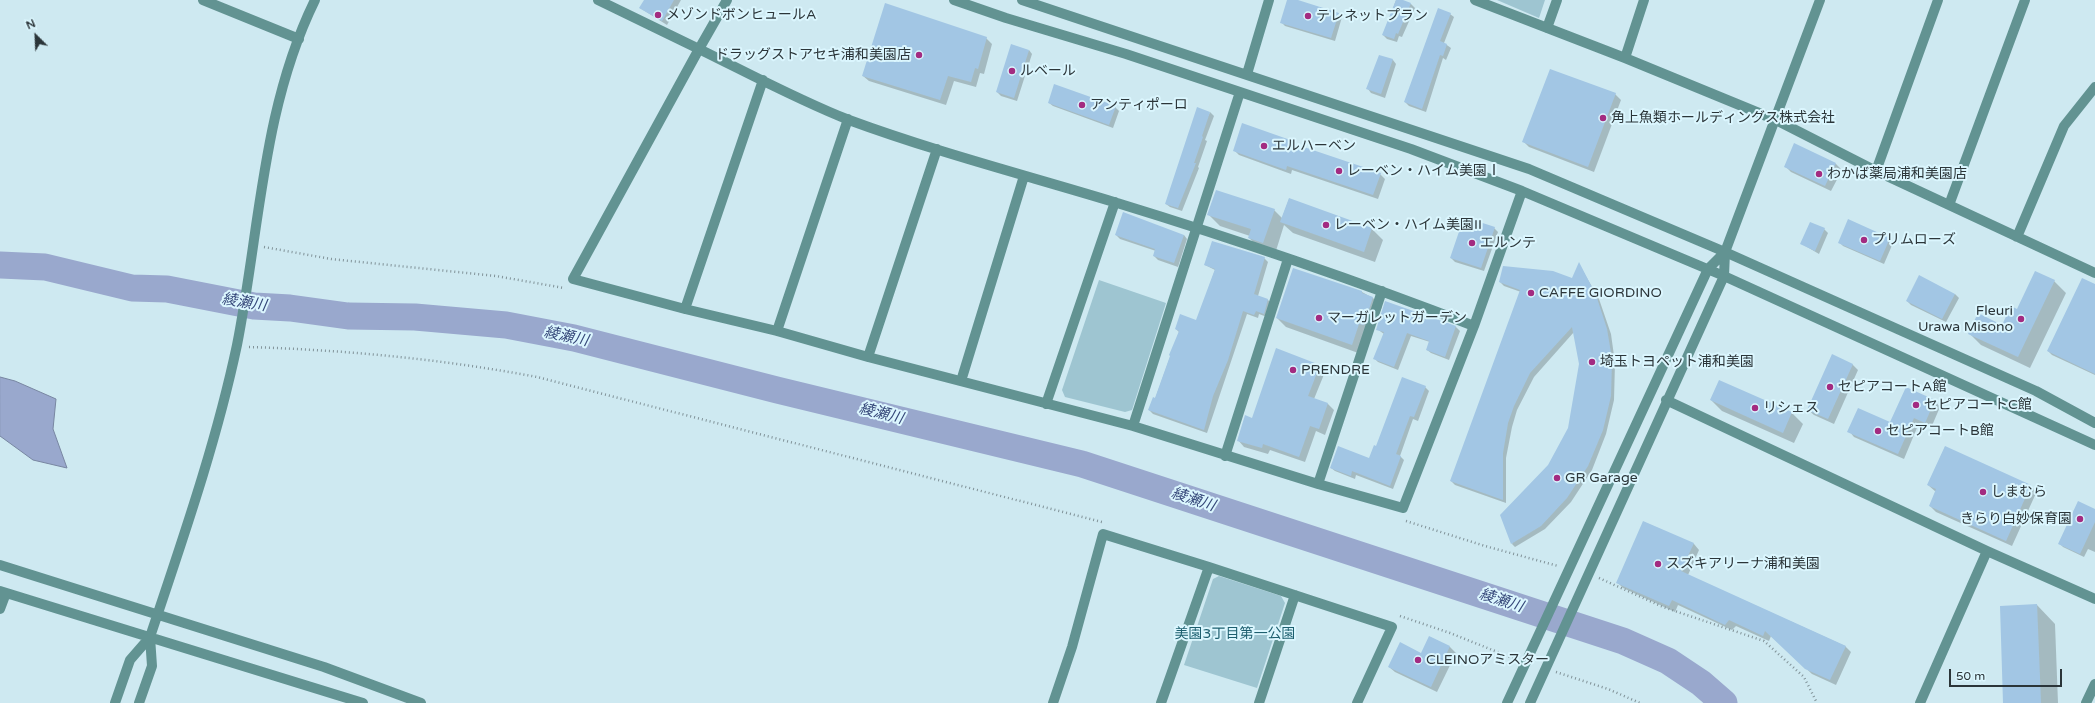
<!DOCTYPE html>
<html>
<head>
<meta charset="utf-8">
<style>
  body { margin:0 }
  #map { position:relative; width:2095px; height:703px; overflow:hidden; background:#cee9f1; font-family:"Varela Round",sans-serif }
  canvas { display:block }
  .north { position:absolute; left:16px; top:16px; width:40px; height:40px; -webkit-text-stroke:3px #dbf6fe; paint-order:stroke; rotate:336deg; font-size:11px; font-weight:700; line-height:16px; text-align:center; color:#2b3539 }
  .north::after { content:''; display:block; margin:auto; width:14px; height:18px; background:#2b3539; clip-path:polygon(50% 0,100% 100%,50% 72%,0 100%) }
  .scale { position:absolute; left:1949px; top:669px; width:113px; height:18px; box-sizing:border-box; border:2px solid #2b3539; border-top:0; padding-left:5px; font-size:12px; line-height:14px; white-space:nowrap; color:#2b3539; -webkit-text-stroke:3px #dbf6fe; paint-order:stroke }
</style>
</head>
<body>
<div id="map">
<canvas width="2095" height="703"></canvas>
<div class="north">N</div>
<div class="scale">50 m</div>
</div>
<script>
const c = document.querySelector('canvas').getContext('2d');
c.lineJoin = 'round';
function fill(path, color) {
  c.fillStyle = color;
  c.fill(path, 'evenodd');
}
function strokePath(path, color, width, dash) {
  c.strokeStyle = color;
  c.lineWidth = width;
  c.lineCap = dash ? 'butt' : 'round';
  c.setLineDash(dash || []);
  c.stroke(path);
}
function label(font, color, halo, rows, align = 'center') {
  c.font = font + ' "Varela Round","Noto Sans JP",sans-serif';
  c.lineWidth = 4;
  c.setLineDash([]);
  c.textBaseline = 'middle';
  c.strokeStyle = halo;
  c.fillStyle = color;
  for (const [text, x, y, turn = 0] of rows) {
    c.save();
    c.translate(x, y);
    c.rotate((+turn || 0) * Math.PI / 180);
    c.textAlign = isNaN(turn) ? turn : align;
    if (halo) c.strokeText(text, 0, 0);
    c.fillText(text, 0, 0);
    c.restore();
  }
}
fill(new Path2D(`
  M1497,0H1545L1539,18Z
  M1099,280L1166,303L1132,410L1125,412L1065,397L1062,390Z
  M1219,576L1281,596L1285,603L1257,688L1184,665L1213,579Z`), '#9ec5d1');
const water = new Path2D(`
  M0,377L15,381L56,399L53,429L67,468L33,460L0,436Z`);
fill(water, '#99a8cd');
strokePath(water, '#7886a1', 1);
fill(new Path2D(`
  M645,0H681L667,25L640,8Z
  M1288,0H1295L1338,13L1342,17L1335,41L1285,26L1281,22Z
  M1396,0L1411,4L1415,8L1402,37L1399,36L1397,42L1387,39L1383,35Z
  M1450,14L1454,17L1444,43L1451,48L1446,60L1443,58L1426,112L1409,106L1405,102Z
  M986,38L992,44L984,74L980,73L976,87L954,81L946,105L869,81L863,76Z
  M1029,50L1032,54L1017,101L1001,96L997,92Z
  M1380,56L1393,60L1396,64L1385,98L1371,93L1368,89Z
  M1615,94L1621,100L1594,172L1529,147L1523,141Z
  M1049,103L1115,107L1119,111L1113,128L1053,106Z
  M1210,112L1214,116L1205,140L1207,141L1198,167L1199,168L1182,211L1170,207L1166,204Z
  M1295,143L1299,146L1380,174L1385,179L1378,199L1292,170L1291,174L1239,155L1234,150Z
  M1795,145L1836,164L1842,170L1831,191L1791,172L1785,166Z
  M1289,199L1372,229L1383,240L1375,262L1293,233L1284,225L1275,254L1261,249L1249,238L1250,236L1220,226L1209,215L1274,210L1282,218Z
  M1849,221L1890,239L1893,243L1884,264L1843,246L1839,242Z
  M1494,228L1498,232L1484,271L1455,262L1451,258Z
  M1824,229L1828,233L1819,254L1802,244Z
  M1116,235H1184L1187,239L1178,267L1158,260L1154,256L1156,251L1120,239Z
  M1264,258L1268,262L1258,296L1268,300L1272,304L1267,317L1259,314L1258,318L1247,314L1207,433L1153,414L1149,410L1155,399L1179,332L1176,329L1197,321L1215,270L1205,265Z
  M1579,264L1599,299L1611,334L1615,363L1614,400L1606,434L1592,470L1571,502L1545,529L1515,547L1512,544L1549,465L1569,428L1580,364L1574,332L1534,377L1517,410L1512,427L1506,458V503L1455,485L1451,481L1521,292L1504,286L1500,282L1573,279Z
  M2054,281L2066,293L2030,368L1981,345L1970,334L2002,326Z
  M2095,285V375L2052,355L2048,351Z
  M1362,292L1373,298L1382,307L1361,354L1286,327L1277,318Z
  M1955,294L1959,298L1946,322L1911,305L1907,301Z
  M1386,303L1456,327L1460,331L1449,360L1431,353L1427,350L1430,342L1411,336L1398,370L1378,362L1375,359L1384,334L1377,329Z
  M1852,364L1858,370L1834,424L1814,415L1808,410Z
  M1319,366L1325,372L1314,399L1328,404L1334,410L1325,435L1316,431L1305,462L1270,450L1268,454L1244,447L1238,440L1253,419Z
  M1425,387L1429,391L1418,421L1413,419L1400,456L1404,460L1393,489L1356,475L1355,479L1335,471L1331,468L1370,459L1377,447Z
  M1907,389L1935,401L1940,407L1931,428L1919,423L1904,459L1854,437L1849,431L1891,424Z
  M1711,400L1792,413L1803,424L1794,443L1722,411Z
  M1945,447L2031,486L2037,491L2012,546L1936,512L1930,506L1936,492L1928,485Z
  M2095,510V552L2088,549L2084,557L2063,547L2059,543Z
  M1644,522L1694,544L1699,550L1688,575L1845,646L1851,652L1836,685L1812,674L1771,636L1769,641L1736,626L1732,630L1678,605L1675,612L1623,588L1617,582Z
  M2037,605L2055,624L2058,703H2004L2001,607Z
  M1430,637L1450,647L1456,653L1437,692L1395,672L1389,667L1422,654Z`), '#0003');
strokePath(new Path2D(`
  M0,265L45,267L132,288L167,289L254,306L290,308L348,316L415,317L506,325L574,338L777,390L1082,464L1623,641L1668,661L1701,683L1724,703`), '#99a8cd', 27);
fill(new Path2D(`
  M644,0H674L662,21L639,8Z
  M1287,0H1298L1339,13L1331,38L1280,23Z
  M1396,0H1403L1411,3L1398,34L1396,33L1394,39L1382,35Z
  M885,3L987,37L978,69L975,68L971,82L948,76L940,100L862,76Z
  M1438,8L1451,13L1440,41L1447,44L1443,56L1440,55L1422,109L1404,102Z
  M1011,44L1029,50L1014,98L996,92Z
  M1379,55L1393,59L1381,94L1366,89Z
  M1550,69L1616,93L1588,167L1522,142Z
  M1054,84L1116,106L1109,125L1048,103Z
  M1197,107L1210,112L1202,136L1203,137L1194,163H1196L1178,208L1165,204Z
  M1242,123L1296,142L1295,144L1381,173L1373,195L1287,166L1286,170L1233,151Z
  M1794,143L1836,163L1825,186L1784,167Z
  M1216,190L1275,209L1263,243L1248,238L1251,229L1207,215Z
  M1289,198L1372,228L1364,252L1280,222Z
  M1123,212L1184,235L1174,263L1153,256L1155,249L1115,235Z
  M1464,217L1495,227L1481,268L1450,258Z
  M1848,219L1890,238L1880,261L1838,243Z
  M1810,222L1825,228L1815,251L1800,244Z
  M1212,241L1265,257L1254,294L1268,299L1264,314L1256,311L1254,315L1243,311L1228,360L1213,396L1204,430L1148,410L1153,397L1155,398L1170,356L1169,355L1179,331L1175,329L1180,314L1196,320L1215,269L1204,265Z
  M1579,262L1596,295L1607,329L1612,359L1611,396L1603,430L1588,466L1567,498L1541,526L1511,544L1500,515L1548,465L1568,428L1579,364L1572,327L1530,373L1514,406L1508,423L1503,453V500L1450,481L1520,290L1499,282L1503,266L1553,271L1572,278Z
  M1293,268L1362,291V293L1373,297L1364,325L1359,324L1352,345L1276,318Z
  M2035,271L2055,280L2018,357L1968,334L1978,313L2002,325L2011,306L2017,309Z
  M1919,275L1955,294L1942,319L1906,301Z
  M2082,278L2095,284V374L2047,351Z
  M1385,301L1456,326L1445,357L1426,350L1429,341L1407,333L1394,367L1373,359L1384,332L1376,330Z
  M1276,348L1320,365L1308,396L1328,403L1319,429L1310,426L1299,457L1263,444L1262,448L1237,441L1245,415L1252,418Z
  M1832,354L1853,364L1828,419L1807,410Z
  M1402,377L1426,386L1414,417L1410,416L1396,454L1401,456L1390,486L1352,471L1351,476L1330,468L1338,446L1369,458L1374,445L1376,446Z
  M1719,380L1792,412L1783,433L1710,400Z
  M1906,387L1935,400L1925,423L1914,418L1898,454L1847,432L1858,408L1890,422Z
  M1945,446L2031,485L2006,541L1929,506L1936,489L1927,485Z
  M2078,501L2095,509V522L2080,554L2058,544Z
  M1643,521L1694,543L1681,571L1846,646L1830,680L1805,669L1765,631L1763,636L1729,620L1725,625L1672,600L1669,606L1616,583Z
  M2037,604L2041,703H2003L2000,606Z
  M1429,636L1450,646L1431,687L1388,667L1400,642L1421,653Z`), '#a2c6e4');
strokePath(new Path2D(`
  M264,247L331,259L496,276L564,288
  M249,347C345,350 442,359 537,377L1102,522
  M1406,521L1485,546L1558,566
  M1599,578L1663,607L1764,641L1804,677L1817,703
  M1400,616L1450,633L1515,659
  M1556,672L1608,689L1640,703`), '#809298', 2.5, [1, 3]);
strokePath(new Path2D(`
  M203,0L299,39
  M598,0L699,49L727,0
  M954,0L1006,18L1126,54L1411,149L1522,191L1724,276L2095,445
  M1022,0L1529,169L1725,252L2036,391L2095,423
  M1475,0L1625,58L1776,120L1876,171L2095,273
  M1547,28L1557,0
  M699,49C748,73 798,100 849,120C936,152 1025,175 1114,202C1235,239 1355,280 1474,326L1403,508L1318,484L1133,426L868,357L777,331L685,309L573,279Z
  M1625,58L1644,0
  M1247,74L1269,0
  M1876,171L1938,0
  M1949,205L2025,0
  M2017,237L2064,126L2095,87
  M685,309L763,80
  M1474,326L1522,191
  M777,331L848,119
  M868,357L937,149
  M961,381L1024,176
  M1666,400L1987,551L2095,599
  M1046,404L1115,202
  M1133,426L1240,92
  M1225,456L1288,259
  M1318,484L1382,291
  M0,565L324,667L421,703
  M0,591L363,703
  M0,609L6,593
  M115,703L130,660L150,637C182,541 216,444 237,345C260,229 262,108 315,0
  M139,703L152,666L150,637
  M1053,703L1072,647L1103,534L1209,567L1392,627L1357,703
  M1161,703L1209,567
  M1259,703L1295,595
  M1507,703L1708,269L1725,252
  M1530,703L1724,276L1725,252L1820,0
  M1920,703L1987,551
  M2086,703L2095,684`), '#629392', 10);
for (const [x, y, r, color] of [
  [658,15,4,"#a32b81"],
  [1308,16,4,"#a32b81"],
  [919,55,4,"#a32b81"],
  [1012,71,4,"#a32b81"],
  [1082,105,4,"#a32b81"],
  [1603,118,4,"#a32b81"],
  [1264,146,4,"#a32b81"],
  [1339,171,4,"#a32b81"],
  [1819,174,4,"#a32b81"],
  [1326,225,4,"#a32b81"],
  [1864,240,4,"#a32b81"],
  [1472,243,4,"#a32b81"],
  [1531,293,4,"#a32b81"],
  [1319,318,4,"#a32b81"],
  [2021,319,4,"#a32b81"],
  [1592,362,4,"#a32b81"],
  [1293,370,4,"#a32b81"],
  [1830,387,4,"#a32b81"],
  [1916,405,4,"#a32b81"],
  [1755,408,4,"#a32b81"],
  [1878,431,4,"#a32b81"],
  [1557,478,4,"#a32b81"],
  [1983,492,4,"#a32b81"],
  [2080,519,4,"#a32b81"],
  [1658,564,4,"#a32b81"],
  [1418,660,4,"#a32b81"]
]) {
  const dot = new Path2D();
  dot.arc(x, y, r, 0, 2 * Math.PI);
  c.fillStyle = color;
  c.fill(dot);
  strokePath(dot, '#dbf6fe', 1.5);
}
label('14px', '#2b3539', '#dbf6fe', [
  ["メゾンドボンヒュールA",666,15],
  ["テレネットプラン",1316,16],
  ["ドラッグストアセキ浦和美園店",911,55,"right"],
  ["ルベール",1020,71],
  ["アンティポーロ",1090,105],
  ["角上魚類ホールディングス株式会社",1611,118],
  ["エルハーベン",1272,146],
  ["レーベン・ハイム美園Ⅰ",1347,171],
  ["わかば薬局浦和美園店",1827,174],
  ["レーベン・ハイム美園II",1334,225],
  ["プリムローズ",1872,240],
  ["エルンテ",1480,243],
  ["CAFFE GIORDINO",1539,293],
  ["Fleuri",2013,311,"right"],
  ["Urawa Misono",2013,327,"right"],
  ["マーガレットガーデン",1327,318],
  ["埼玉トヨペット浦和美園",1600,362],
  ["PRENDRE",1301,370],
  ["セピアコートA館",1838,387],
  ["セピアコートC館",1924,405],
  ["リシェス",1763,408],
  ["セピアコートB館",1886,431],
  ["GR Garage",1565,478],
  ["しまむら",1991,492],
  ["きらり白妙保育園",2072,519,"right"],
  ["スズキアリーナ浦和美園",1666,564],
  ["CLEINOアミスター",1426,660]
], 'left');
label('14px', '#1d5f6f', '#dbf6fe', [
  ["美園3丁目第一公園",1235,634]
]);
label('italic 15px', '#354779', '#dbf6fe', [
  ["綾瀬川",244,303,9],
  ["綾瀬川",566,337,12],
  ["綾瀬川",881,414,14],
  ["綾瀬川",1193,500,18],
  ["綾瀬川",1501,601,18]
]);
</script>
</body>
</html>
